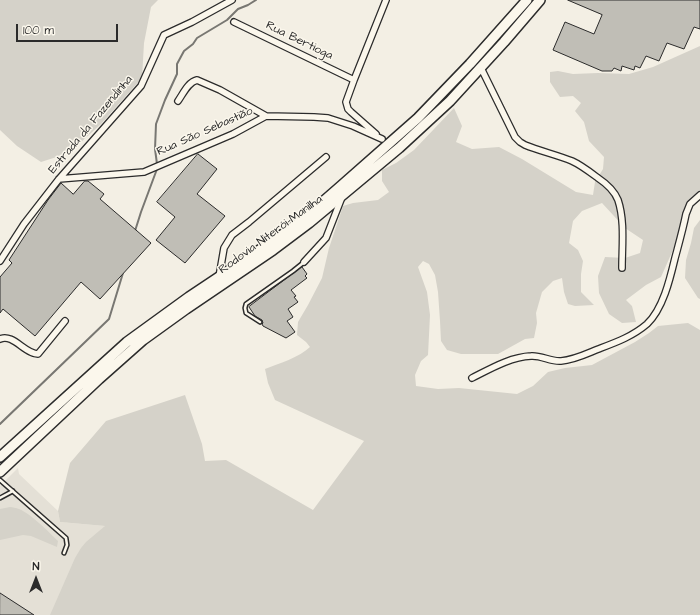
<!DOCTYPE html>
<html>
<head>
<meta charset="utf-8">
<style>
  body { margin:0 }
  #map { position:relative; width:700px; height:615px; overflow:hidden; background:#f3efe4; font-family:"Architects Daughter",sans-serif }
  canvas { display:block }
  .north { position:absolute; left:16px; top:559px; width:40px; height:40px; -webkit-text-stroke:3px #fbf7ec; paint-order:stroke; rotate:0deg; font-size:11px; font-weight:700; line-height:16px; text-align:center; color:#2b2b2b }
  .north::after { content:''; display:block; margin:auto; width:14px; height:18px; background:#2b2b2b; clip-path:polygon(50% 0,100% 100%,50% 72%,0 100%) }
  .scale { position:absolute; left:16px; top:24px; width:102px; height:18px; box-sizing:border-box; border:2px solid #2b2b2b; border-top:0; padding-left:5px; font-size:12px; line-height:14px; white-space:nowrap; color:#2b2b2b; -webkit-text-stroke:3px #fbf7ec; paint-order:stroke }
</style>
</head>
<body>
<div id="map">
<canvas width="700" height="615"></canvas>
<div class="north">N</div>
<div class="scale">100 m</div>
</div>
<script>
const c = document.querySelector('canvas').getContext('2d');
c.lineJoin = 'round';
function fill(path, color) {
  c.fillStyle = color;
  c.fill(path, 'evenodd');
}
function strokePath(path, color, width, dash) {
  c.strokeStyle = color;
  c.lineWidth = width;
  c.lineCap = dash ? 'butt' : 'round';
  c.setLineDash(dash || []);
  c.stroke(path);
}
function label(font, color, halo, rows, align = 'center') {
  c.font = font + ' "Architects Daughter",sans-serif';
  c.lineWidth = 3;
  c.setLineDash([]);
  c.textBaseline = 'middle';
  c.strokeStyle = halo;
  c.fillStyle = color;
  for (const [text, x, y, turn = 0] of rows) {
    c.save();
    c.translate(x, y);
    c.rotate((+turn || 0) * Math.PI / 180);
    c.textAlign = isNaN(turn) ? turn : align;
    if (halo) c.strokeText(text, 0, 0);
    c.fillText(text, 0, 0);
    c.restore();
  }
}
fill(new Path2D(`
  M18,468L19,474L58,511L60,522L105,526L87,615H0V486Z`), '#e4e0d6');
fill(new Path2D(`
  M0,0H158L151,7L144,43L142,78L101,124L69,153L41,162L17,146L0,130Z
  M700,46V191L693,196L683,214L677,241L661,277L646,285L626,300L632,306L636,322L622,323L609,314L599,293L598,276L605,257L625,258L640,253L643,240L625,228L602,203L582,211L573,221L569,243L578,250L583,261L581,274V292L594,305L575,306L568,304L564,292L562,278L553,281L542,292L536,313L537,323L534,338L525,339L498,354H461L447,350L441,341L440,321L438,292L435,275L429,264L423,261L418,267L427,292L430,315L428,355L421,361L415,375L416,386L438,389L459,388L517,394L533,386L548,372L565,368L592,365L635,342L649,333L658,326L688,323L700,330V615H50L75,558L81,548L86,542L105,526L60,522L58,511L70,463L106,421L185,395L202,444L205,461L226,460L313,510L364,441L275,400L268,383L265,369C278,364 300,357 310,347L306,342L297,335L298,322L308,305L322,278L329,248L343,206L353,203L378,200L389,192L382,181V170L396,163L414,150L454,108L462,126L456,142L472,149L499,147L522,159L576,192L593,195L595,182L603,169L604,157L589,141L584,122L575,111L581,103L573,96L560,97L550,82V72L558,71L573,74L598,73L629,74L653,67Z
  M700,220V299L698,298L685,278L686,260L691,243L694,228Z
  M10,507C13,507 16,508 19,509C31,514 49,532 58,541L57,547L31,536L23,535L0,540V509Z`), '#d5d2c9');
strokePath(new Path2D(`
  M157,164L155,149L156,124L165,100L177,74V64L184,51L193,44L197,38L227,20L238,9L248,5L256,0
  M135,231L141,212L157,169
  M0,424L109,319L123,273`), '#787772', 2);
const building = new Path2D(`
  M568,0H700V29L694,27L684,49L667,43L659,61L646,56L640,68L635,66L634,70L622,66L621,71L614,68L612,71H602L553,50L565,22L594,34L602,15Z
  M198,154L217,169L197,194L225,216L185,263L156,240L175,217L157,202Z
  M85,181H88L104,194L100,199L151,243L100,299L81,282L35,336L3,309L0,313V277L12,263L9,260L48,200L61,183L73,194Z
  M302,267L307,274L305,276L307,278L291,290L296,296L294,297L298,302L288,309L293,317L287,321L295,332L286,338L263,326L262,324L263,323L262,320L255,316L249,307Z
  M0,593L34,615H0Z`);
fill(building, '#c0beb6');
strokePath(building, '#2b2b2b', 1);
const service = new Path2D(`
  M260,322L246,313L245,308L246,304L293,271L303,263
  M0,480L66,538L67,545L64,553
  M0,498L13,491`);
const minor = new Path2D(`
  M234,22L354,80
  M481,68L515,137L520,142L525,145C540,151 557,155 572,161C581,165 590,172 598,178C607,184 614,190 618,200C625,221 622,246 622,268
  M178,101C183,94 188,82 197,80L220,90L266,116
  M376,134L351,112L348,109L346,102L354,80L386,0
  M59,179L144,172L233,134L266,116L314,117L328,118L353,126L382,139
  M0,261L24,224L59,179L141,86L164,35L192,22L232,0
  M304,262L326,238L342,197
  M219,277L224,248L232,235L249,222L326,157
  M0,339C13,333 25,354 38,354L65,321
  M472,378C490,369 510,357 531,356C541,355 551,362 561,361C575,360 588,353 601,348C617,342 633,336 647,324C663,309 670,279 675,258C679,243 683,229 686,214L690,204L700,195`);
const trunk = new Path2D(`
  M0,457L127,342L189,297L279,237L302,220L341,186L418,118L470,64L527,0
  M0,472L99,379L143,340L186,309L273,250L309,223L399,148L450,101L504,42L540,0`);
strokePath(service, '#2b2b2b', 5.5);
strokePath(minor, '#2b2b2b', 8);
strokePath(trunk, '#2b2b2b', 12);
strokePath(service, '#fbf7ec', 2.5);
strokePath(minor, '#fbf7ec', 5.5);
strokePath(trunk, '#fbf7ec', 9);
label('12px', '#2b2b2b', '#fbf7ec', [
  ["Rua Bertioga",299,41,26],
  ["Estrada da Fazendinha",91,125,-50],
  ["Rua São Sebastião",205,132,-24],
  ["Rodovia Niterói-Manilha",271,235,-36]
]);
</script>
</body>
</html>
